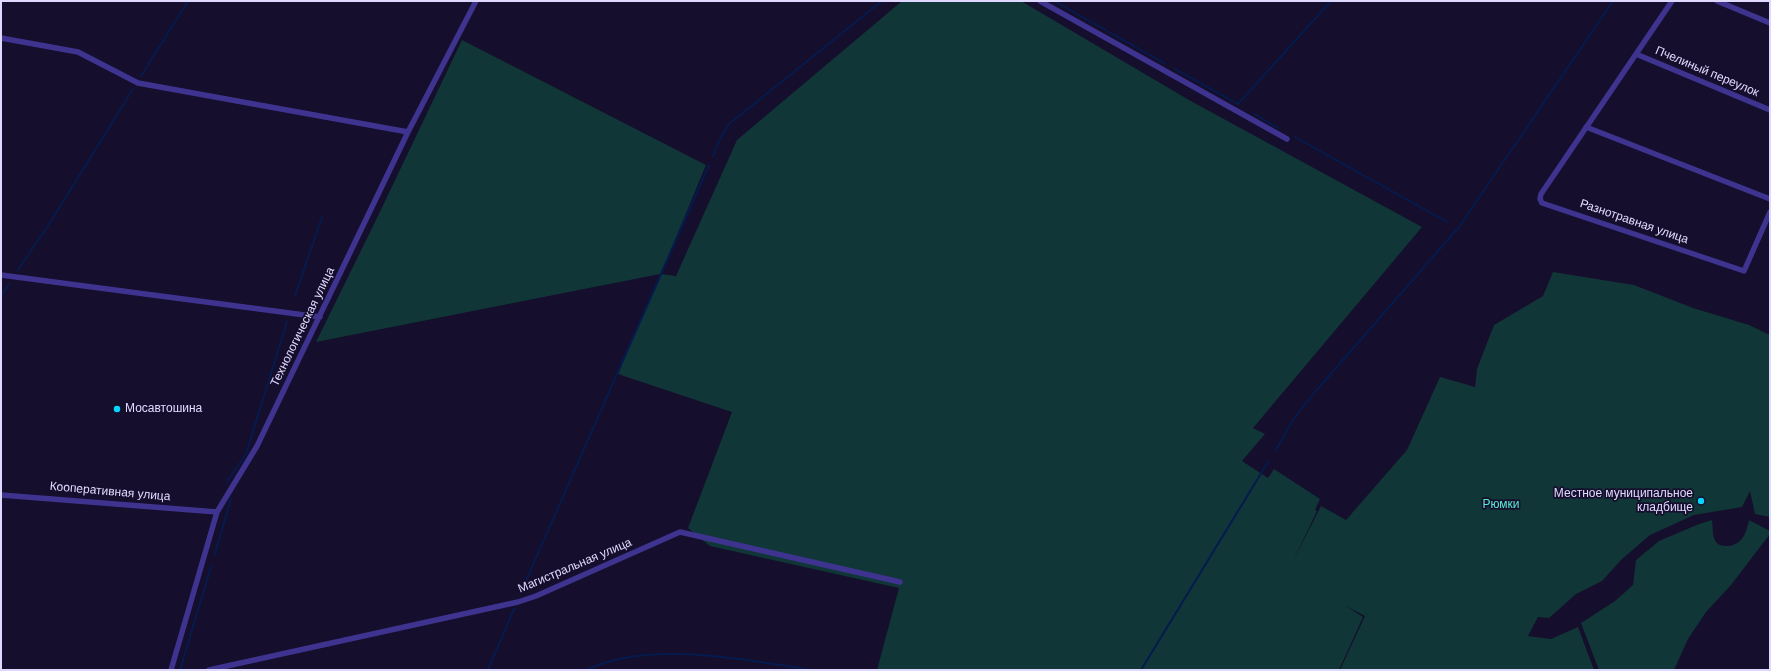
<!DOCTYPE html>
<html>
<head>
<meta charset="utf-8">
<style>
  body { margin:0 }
  #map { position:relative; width:1771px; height:671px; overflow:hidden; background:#150e2c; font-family:"DM Sans",sans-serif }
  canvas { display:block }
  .frame { position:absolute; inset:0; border:2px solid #e0d9ff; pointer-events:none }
</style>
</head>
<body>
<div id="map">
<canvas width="1771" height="671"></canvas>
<div class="frame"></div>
</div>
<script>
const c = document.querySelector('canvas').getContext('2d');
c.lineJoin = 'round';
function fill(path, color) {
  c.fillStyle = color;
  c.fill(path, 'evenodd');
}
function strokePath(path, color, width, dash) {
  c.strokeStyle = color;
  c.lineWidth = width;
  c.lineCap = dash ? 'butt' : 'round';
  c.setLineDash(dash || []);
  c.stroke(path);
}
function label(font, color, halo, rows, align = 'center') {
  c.font = font + ' "DM Sans",sans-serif';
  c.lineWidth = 3.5;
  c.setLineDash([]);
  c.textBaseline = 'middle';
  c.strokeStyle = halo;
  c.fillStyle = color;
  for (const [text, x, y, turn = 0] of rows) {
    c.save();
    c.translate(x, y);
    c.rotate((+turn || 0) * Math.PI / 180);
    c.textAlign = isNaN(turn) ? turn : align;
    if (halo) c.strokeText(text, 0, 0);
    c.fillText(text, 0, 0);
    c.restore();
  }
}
fill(new Path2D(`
  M902,1H1021L1189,100L1422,227L1253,428L1265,434L1242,461L1268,478L1274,469L1320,499L1315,510L1317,511L1293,561L1321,506L1346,520L1407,450L1440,377L1475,387L1477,369L1494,325L1543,296L1553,272L1634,285L1693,308L1749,325L1770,335V517L1755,514L1750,491L1742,507L1694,515L1650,535L1622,559L1602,581L1576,594L1549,618L1538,617L1528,636L1551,639L1578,627L1594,670H1340L1365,616L1346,606L1363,617L1339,670H877L899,588L710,546L688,528L732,412L618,374L660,274L316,342L375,222L462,40L706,165L661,274L676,276L737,140Z
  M1712,520C1713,526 1712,537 1716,542C1718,545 1723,546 1727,546C1743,545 1746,533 1749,520L1770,531V534L1731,585L1706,612L1688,639L1674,670H1599L1581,623L1615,601L1633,585L1636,560L1659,541L1699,524Z`), '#103637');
strokePath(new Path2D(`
  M1054,1L1164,63
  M1175,69L1238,104L1331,1
  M141,76L188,1
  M1255,114L1278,128
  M1295,137L1447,222
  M713,156L721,137L729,124L882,1
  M18,270L51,221L133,89
  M1,296L10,283
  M295,296L322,217
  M1276,450L1292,421L1315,392L1459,227L1613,1
  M227,482L246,454L287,322
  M215,554L231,499
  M521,592L709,165
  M180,670L211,567
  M488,670L514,609
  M586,670C648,640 744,659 810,670
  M1141,670L1268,462`), '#051b4e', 2);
strokePath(new Path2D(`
  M1040,1L1287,139
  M1672,1L1541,194L1540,199L1542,203L1744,271L1770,212
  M1717,1L1770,23
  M1,38L78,52L138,83L408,132
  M1636,54L1770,110
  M1586,127L1770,199
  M1,275L320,317
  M1,495L217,512
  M171,670L217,512L257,446L408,132L476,1
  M209,670L518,602L536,596L680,532L900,582`), '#3e3490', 5.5);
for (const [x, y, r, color] of [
  [117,409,4,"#05d5ff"],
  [1701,501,4,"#05d5ff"]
]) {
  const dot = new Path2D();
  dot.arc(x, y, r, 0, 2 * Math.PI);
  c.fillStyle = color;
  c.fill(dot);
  strokePath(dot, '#150e2c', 1.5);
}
label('12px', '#e0d9ff', '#150e2c', [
  ["Пчелиный переулок",1707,72,23],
  ["Разнотравная улица",1634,222,19],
  ["Технологическая улица",303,327,-64],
  ["Кооперативная улица",110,492,5],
  ["Магистральная улица",575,566,-23]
]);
label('12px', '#e0d9ff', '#150e2c', [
  ["Мосавтошина",125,409],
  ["Местное муниципальное",1693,494,"right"],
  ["кладбище",1693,508,"right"]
], 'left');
label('12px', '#57edd2', '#150e2c', [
  ["Рюмки",1501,505]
]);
</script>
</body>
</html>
